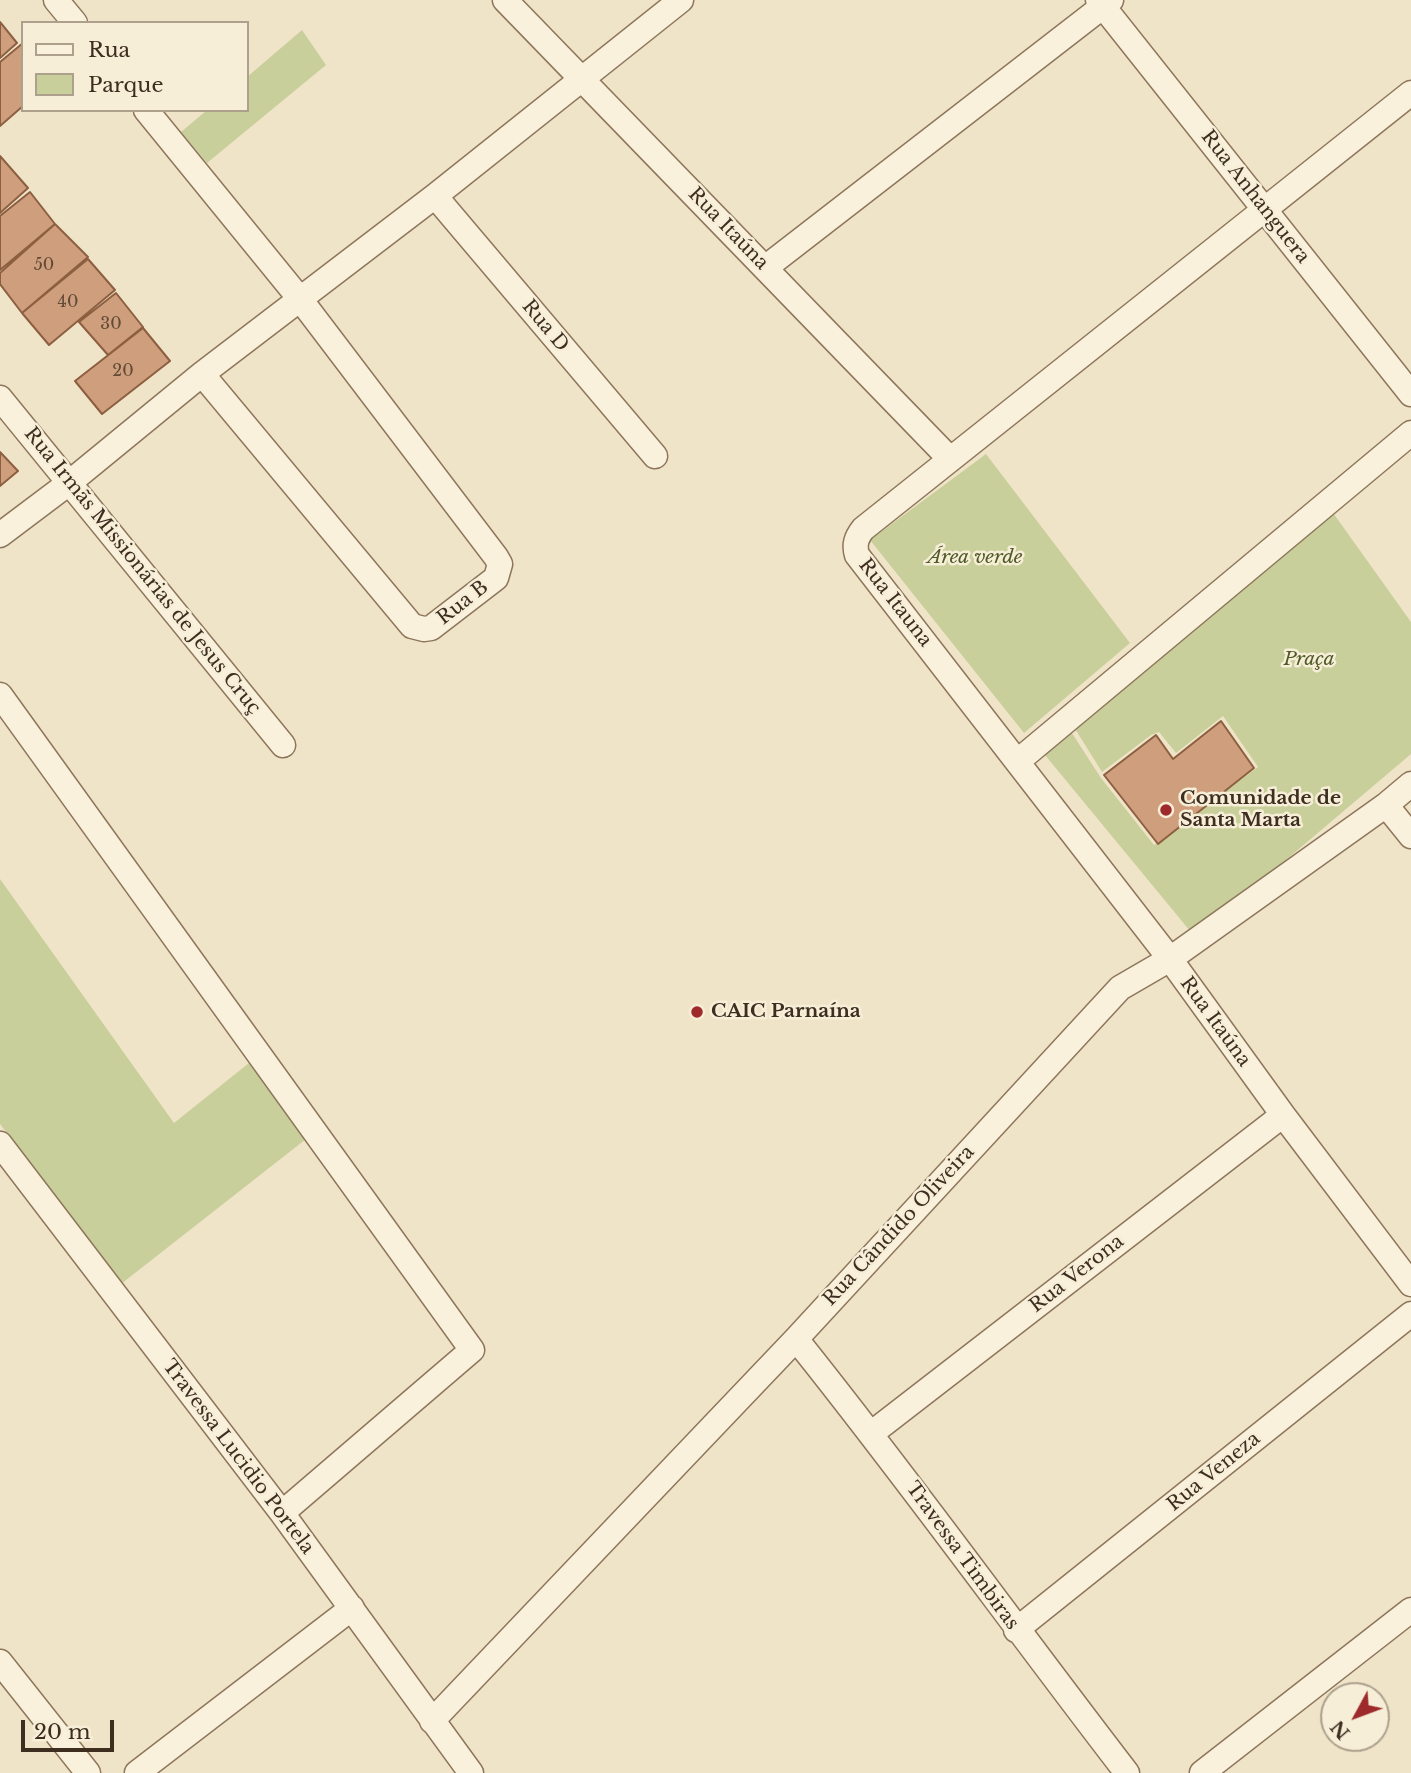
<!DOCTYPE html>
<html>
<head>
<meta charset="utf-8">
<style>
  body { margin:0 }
  #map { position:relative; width:1411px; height:1773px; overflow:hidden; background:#f0e4c8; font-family:"Libre Baskerville",serif }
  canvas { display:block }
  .legend { position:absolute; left:21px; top:21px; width:228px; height:91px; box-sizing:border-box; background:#f7eed8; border:2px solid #ada18e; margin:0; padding:9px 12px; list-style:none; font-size:21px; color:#3d2e20 }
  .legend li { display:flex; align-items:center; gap:14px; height:35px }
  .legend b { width:35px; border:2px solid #ada18e }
  .north { position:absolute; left:1320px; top:1682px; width:70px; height:70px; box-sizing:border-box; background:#f7eed8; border:2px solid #ada18e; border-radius:50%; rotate:229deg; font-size:19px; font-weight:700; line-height:28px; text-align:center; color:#3d2e20 }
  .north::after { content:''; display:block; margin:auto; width:24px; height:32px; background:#9e2a2b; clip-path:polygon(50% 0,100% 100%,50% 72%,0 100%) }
  .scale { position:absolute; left:21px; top:1720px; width:93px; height:32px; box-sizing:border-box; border:4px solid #3d2e20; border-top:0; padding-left:9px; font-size:21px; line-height:24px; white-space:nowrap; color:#3d2e20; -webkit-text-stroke:5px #f7eed8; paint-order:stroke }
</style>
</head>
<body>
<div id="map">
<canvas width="1411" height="1773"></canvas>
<ul class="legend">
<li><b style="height:9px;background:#faf1dc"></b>Rua</li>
<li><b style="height:19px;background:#c9cf9b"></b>Parque</li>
</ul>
<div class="north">N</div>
<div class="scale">20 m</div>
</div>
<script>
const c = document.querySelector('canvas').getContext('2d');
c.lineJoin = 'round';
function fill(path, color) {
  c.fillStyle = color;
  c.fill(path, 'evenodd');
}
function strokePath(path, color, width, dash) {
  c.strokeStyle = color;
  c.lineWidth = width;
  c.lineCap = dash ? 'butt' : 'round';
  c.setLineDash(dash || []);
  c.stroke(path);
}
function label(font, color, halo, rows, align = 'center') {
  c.font = font + ' "Libre Baskerville",serif';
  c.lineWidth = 5;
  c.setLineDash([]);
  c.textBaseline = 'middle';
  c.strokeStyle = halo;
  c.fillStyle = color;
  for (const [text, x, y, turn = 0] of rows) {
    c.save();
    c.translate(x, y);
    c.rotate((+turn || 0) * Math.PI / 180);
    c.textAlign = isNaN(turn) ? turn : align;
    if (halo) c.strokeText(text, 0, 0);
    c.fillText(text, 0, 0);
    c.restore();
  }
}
fill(new Path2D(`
  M302,30L326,65L207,163L181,132L207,110H247V77Z
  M986,454L1130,643L1024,733L870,540Z
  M1331,510L1411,622V754L1195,937L1040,749L1068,727L1101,778L1154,845L1258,767L1223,716L1176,753L1159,732L1151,735L1102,772L1072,724Z
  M0,879L174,1123L259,1055L315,1132L121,1284L0,1124Z`), '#c9cf9b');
const building = new Path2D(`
  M0,22L17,43L0,58Z
  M23,43V106L0,126V62Z
  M0,156L28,188L0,213Z
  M30,192L55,224L0,270V216Z
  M55,224L88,257L22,313L0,284V273Z
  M88,259L115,290L49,345L22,313Z
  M116,293L143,327L108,355L79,322Z
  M143,328L170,361L102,414L75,381Z
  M0,452L18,471L0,486Z
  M1221,721L1254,768L1158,844L1104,775L1156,735L1173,759Z`);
fill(building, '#cf9f7d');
strokePath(building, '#8d5f41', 2);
const street = new Path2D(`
  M56,0L75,23
  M505,0L950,459
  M1098,0L1411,394
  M1411,93L863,529C856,538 854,545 857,555L1170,959L1283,1115L1411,1284
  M146,110L300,299L496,557L500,564L496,578L431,628L424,629L412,626L202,374
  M435,196L655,456
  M765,268L1111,0
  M0,398L283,745
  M0,535L69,483L202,374L435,196L681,0
  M0,695L472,1350L282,1513
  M1018,761L1411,433
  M1386,805L1411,836
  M0,1144L282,1513L471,1773
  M796,1339C910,1481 1016,1629 1127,1773
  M872,1433L1283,1115
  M1016,1630L1411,1314
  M0,1662L88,1773
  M432,1721L796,1339L1120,988L1170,959L1386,805L1411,784
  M137,1773L352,1608
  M1202,1773L1411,1610`);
strokePath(street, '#8d765c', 27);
strokePath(street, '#faf1dc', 24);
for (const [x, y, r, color] of [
  [1166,810,7,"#9e2a2b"],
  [697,1012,7,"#9e2a2b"]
]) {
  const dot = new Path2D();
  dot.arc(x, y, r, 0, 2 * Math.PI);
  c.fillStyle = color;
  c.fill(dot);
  strokePath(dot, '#f7eed8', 2.5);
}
label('16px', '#624a37', null, [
  ["50",44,265],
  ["40",68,302],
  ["30",111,324],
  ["20",123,371]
]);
label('19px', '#3d2e20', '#f7eed8', [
  ["Rua Anhanguera",1255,197,52],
  ["Rua Itaúna",728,229,46],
  ["Rua D",545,326,50],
  ["Rua Irmãs Missionárias de Jesus Cruç",142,571,51],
  ["Rua B",463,603,-38],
  ["Rua Itauna",895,603,52],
  ["Rua Itaúna",1215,1022,54],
  ["Rua Cândido Oliveira",899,1226,-47],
  ["Rua Verona",1077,1274,-38],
  ["Travessa Lucidio Portela",238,1457,53],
  ["Rua Veneza",1214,1472,-39],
  ["Travessa Timbiras",962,1556,54]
]);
label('italic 19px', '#4d5a26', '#f7eed8', [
  ["Área verde",975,558],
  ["Praça",1309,660]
]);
label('bold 19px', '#3d2e20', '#f7eed8', [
  ["Comunidade de",1180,799],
  ["Santa Marta",1180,821],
  ["CAIC Parnaína",711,1012]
], 'left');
</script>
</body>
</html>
